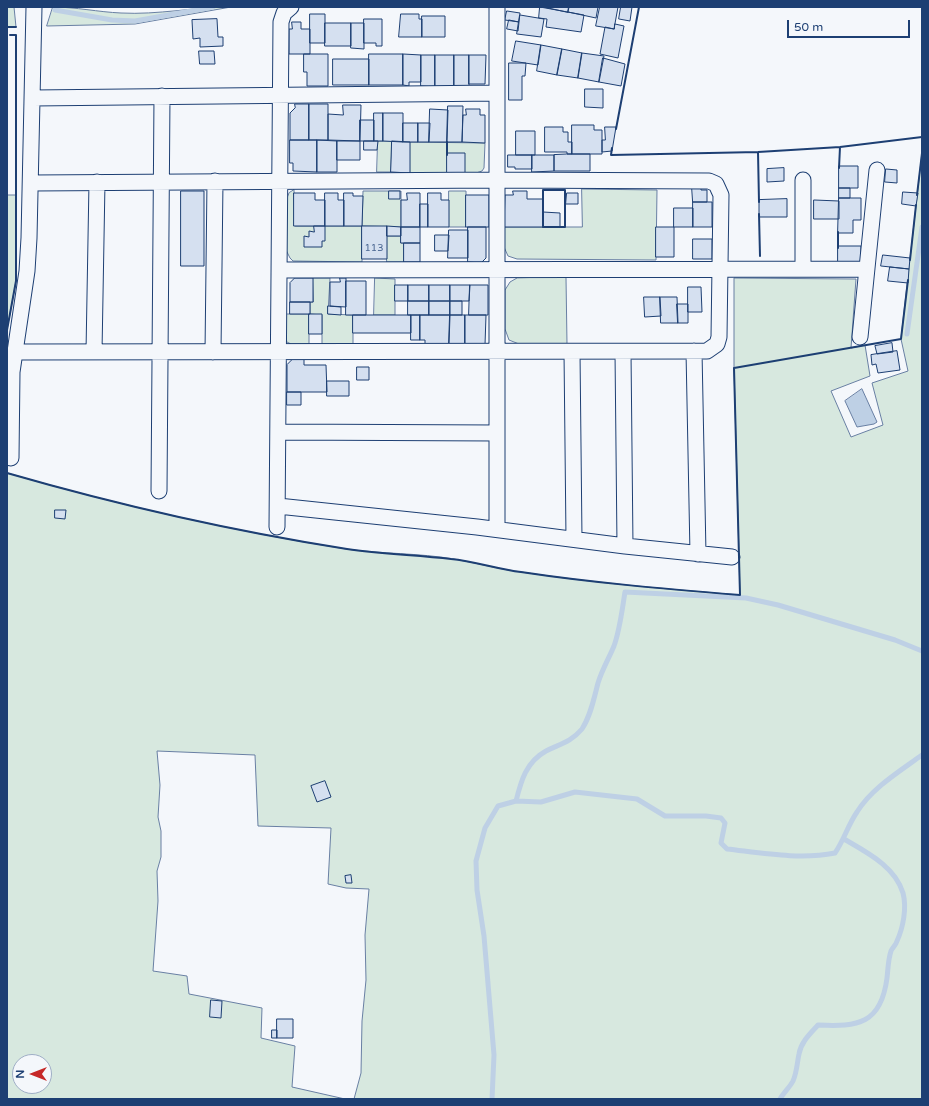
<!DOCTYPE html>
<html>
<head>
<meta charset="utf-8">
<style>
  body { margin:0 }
  #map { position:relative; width:929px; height:1106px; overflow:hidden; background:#f4f7fb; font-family:"Varela Round",sans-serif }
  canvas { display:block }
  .frame { position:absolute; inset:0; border:8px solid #1d3f73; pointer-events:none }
  .north { position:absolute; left:12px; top:1054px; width:40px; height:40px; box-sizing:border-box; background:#f4f7fb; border:1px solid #9eadc5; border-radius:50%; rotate:270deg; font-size:11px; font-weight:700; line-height:16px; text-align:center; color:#1d3f73 }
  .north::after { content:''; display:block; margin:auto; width:14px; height:18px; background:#c62828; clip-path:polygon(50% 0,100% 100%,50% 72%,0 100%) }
  .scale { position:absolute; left:787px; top:20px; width:123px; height:18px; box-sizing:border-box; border:2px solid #1d3f73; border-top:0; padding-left:5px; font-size:12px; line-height:14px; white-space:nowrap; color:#1d3f73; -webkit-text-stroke:3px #f4f7fb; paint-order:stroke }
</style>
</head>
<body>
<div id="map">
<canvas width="929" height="1106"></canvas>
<div class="frame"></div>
<div class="north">N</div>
<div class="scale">50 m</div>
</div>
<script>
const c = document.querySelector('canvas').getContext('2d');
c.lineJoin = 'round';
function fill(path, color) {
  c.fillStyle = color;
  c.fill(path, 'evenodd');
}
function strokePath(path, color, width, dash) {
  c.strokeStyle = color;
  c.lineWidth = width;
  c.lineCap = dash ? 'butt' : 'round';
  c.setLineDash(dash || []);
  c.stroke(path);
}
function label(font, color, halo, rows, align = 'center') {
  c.font = font + ' "Varela Round",sans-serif';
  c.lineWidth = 3;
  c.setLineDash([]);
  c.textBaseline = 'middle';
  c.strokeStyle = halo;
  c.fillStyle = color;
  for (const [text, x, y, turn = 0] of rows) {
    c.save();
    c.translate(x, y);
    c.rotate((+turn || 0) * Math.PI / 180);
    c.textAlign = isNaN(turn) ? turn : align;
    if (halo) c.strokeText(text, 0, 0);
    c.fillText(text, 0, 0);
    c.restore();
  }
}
const green = new Path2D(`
  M7,7H14L16,27H7Z
  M53,7C76,7 98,12 121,13C158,15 194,7 231,7L135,24L47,26Z
  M378,141H392L391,172H377Z
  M410,142L485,143L484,168L482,171L476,173H410Z
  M922,153V1099H354L361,1073L362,1021L366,980L365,935L369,889L346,888L328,884L331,828L258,826L255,755L157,751L160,785L158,817L161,831V857L157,871L158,901L153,971L187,976L189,994L262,1008L261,1038L295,1046L292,1087L345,1099H7V473C118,505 232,531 346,549C382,554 419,553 454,559C477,563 498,569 521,572C594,583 667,589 740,595L734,368V278L856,279L851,348L865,345L870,376L831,391L851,437L883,425L872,383L908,371L901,339ZM20,1062H44V1086H20Z
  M582,189L657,190L656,260L517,259L508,256L504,247V227H582Z
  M294,190L295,226H362L363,191H401V227L362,226V262L293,261L290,258L286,250L287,198L289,193Z
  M449,191H466V227H449Z
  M7,195H16V281L7,330Z
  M387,236H401V243H404V262H387Z
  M566,277L567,344H519L509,340L505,329V290L510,282L517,278Z
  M313,278H330L328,314L353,315V344H322V315L310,314V302H313Z
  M375,278L395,279V315H374Z
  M285,314H309V344H291L287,342Z`);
fill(green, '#d7e8df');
strokePath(green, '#687fa3', 1);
const water = new Path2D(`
  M862,389L877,422L874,424L857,427L845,401Z`);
fill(water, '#bed0e5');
strokePath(water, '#687fa3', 1);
strokePath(new Path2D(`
  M55,10L112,20L135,21L213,7
  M907,334L922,227
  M516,801C521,781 526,762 546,751C560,744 571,742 582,729C591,715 594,698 598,683C602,670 609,658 614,646C620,629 622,610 625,592L746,598L778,605L895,640L922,651
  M492,1099L494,1055L484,936L477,890L476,861L485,828L498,806L516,801L541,802L575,792L637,799L665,816H706L721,818L725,823L721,843L727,849C762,853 800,860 835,853C844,840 848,825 857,812C872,788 900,771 922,755
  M780,1099C784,1092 790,1087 793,1081C797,1072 797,1063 799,1054C801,1042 810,1034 818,1025C858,1027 881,1024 887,978C888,970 888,960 891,951C892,948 896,945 897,941C903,928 907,908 903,893C895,866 866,852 844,839`), '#bed0e5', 5);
const building = new Path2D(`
  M540,7L584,15L581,32L546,27L547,19L539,18Z
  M544,7H569L568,12Z
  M569,7H598L596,18L568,12Z
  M600,7H618L614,29L596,26Z
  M621,7H632L630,21L619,19Z
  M507,11L520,13L519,22L505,20Z
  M310,14H325V43H310Z
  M401,14H419V19H422V37H399Z
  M520,15L544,19L541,37L517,34Z
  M422,16H445V37H422Z
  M217,19L218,37H223V46L200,47V38L193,39L192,20Z
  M364,19H382V46H376V43H364Z
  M509,20L519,22L518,31L507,29Z
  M292,22H301V29H310V54H289V29H292Z
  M325,23H351V46H325Z
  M351,23H364V49L351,48Z
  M615,24L624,26L618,58L600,54L605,27L614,29Z
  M516,41L541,45L538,65L512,61Z
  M541,45L562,49L557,75L537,71Z
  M562,49L582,53L578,78L557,75Z
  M199,51H214L215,64H200Z
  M582,53L604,56L599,82L578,78Z
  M304,54H328V86H307V72H304Z
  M369,54H403V85H369Z
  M403,54L421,55V82H409V86L403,85Z
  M421,55H435V87L421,86Z
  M435,55H454V87H435Z
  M454,55H469V87H454Z
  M469,55H486L485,84H469Z
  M603,58L625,64L621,86L599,82Z
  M333,59H369V85H333Z
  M509,63H526L525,76H522V100H509Z
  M585,89H603V108L585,107Z
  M295,104H309V140H290V113L295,108Z
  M309,104H328V140H309Z
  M343,105H361L360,141L328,140V114L343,115Z
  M448,106H463L462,142H447Z
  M430,109L448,110L447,142H429Z
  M466,109H480V115H485V143L462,142L463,115H466Z
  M374,113H383V141H374Z
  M383,113H403V142L383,141Z
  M360,120H374V141H360Z
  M403,123H418V142H403Z
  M418,123H430L429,142H418Z
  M572,125H594V130H602V154H572Z
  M545,127H563V132H568V142H572V154H567V152H545Z
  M605,127H616L612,151L602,152V140H605Z
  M516,131H535V155H516Z
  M290,140H317V172L293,171V163H290Z
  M317,140L337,141V172H317Z
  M337,141H360V160H337Z
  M364,141H378L377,150H364Z
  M392,141L410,142V173L391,172Z
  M447,153H465V173H447Z
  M567,154H590V171H554V155Z
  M508,155H532V169H515V167H508Z
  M532,155H554V171L532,172Z
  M839,166H858V188H839Z
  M784,168V181L767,182V169Z
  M886,169L897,170V183L885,182Z
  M692,187H701V190H707V202H693Z
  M839,188H850V198H839Z
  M181,191H204V266H181Z
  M389,191H400V199H389Z
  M513,191H527V199H543V227H504L505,195H513Z
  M903,192L918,193L916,206L902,204Z
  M294,193H315V200H325V226H294Z
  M325,193H338V200H344V226H325Z
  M344,193H353V196H363L362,226H344Z
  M407,193H420V227H401V200H407Z
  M428,193H441V200H449V227H428Z
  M567,193H578V204H566Z
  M466,195H489V227H466Z
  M839,198H861V220H853V233H838Z
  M787,199V217H759V200Z
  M814,200L839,201V219H814Z
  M693,202H712V227H693Z
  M420,204H428V227H420Z
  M674,208H693V227H674Z
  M543,212L560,213V227H543Z
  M314,226H325V241H322V247H304V236L309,237V231L314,232Z
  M362,226H387V259H362Z
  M387,226L401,227V236H387Z
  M401,227H420V243H401Z
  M468,227H486V258L481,263L468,262Z
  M656,227H674V257H656Z
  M449,230H468V258H448Z
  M435,235H449L448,251H435Z
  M693,239H712V259H693Z
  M404,243H420V262H404Z
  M838,246H861V262H838Z
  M883,255L910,258L909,269L881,266Z
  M890,267L909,269L908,283L888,281Z
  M295,278H313V302H290V283Z
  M340,278H346V307L330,306V282H340Z
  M346,281H366V315H346Z
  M395,285H408V301H395Z
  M408,285H429V301H408Z
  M429,285H450V301H429Z
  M450,285H470L469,301H450Z
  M470,285H488V315H469Z
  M688,287H701L702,312H688Z
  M644,297H660L661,316L645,317Z
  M660,297H677L678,323H661Z
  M408,301H429V315H408Z
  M429,301H450V315H429Z
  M450,301H462V315H450Z
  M290,302H310V314H290Z
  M677,304H688V323H678Z
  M328,306L341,307V315L328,314Z
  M309,314H322V334H309Z
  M353,315H411V333H353Z
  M411,315H420V340H411Z
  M420,315H450L449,344H425V340H420Z
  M450,315H465V344H449Z
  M465,315H486L485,345L465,344Z
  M892,343L893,352L877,354L875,346Z
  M897,351L900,370L878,373L876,364L872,365L871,355Z
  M293,359H304V365H326L327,392H287V365Z
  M357,367H369V380H357Z
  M327,381H349V396H327Z
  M287,392H301V405H287Z
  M55,510H66L65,519L55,518Z
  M325,781L331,797L317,802L311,786Z
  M351,875L352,883H346L345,876Z
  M211,1000L222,1001L221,1018L210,1017Z
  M277,1019H293V1038H277Z
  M272,1030H277V1038H272Z`);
fill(building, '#d5e0f0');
strokePath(building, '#1d3f73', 1);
const street = new Path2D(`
  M497,7V529
  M33,98L497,93
  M803,180V268
  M279,270L867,269
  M860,337L877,170
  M694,351L698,554
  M15,352L707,351L717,344L719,337L721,195L716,184L709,181L497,180L32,183
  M94,352L97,182
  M213,352L215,181
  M572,352L574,539
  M623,352L625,546
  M278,432L497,433
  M11,458L12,372L27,271L29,238L34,7
  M159,491L162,96
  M278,506L477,527L625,546L732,557
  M277,527L281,22L284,13L291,7`);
strokePath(street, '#1d3f73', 17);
strokePath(street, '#f4f7fb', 15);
strokePath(new Path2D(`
  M7,27H16
  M616,129L639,7
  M447,142V155
  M612,148L611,155L758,152L840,147L922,137
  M758,152L759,202
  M839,168L840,147
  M543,190H565V227H543Z
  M917,195L922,153
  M759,214L760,256
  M838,248V232
  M910,260L916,205
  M7,330L16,281V35H10
  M7,473C118,505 232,531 347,549C381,554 416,555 451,559C474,561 497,569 521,572C594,583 667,589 740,595L734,368L901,339L908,280`), '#1d3f73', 2);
label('10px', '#4b6792', null, [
  ["113",374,248]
]);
</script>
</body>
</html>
